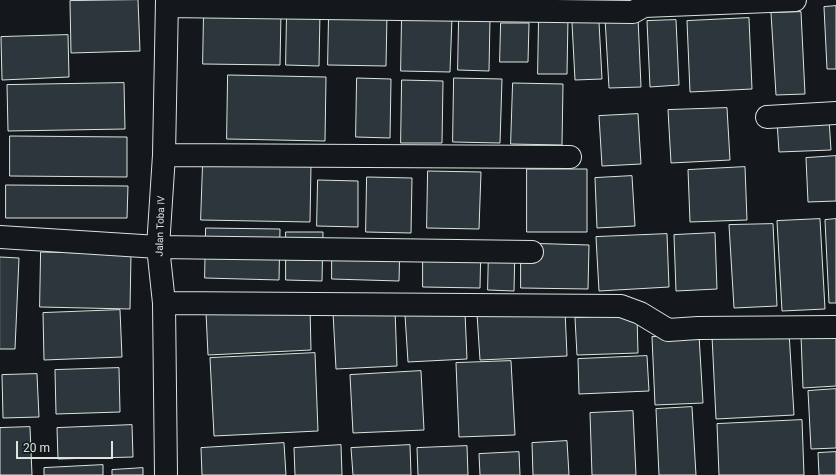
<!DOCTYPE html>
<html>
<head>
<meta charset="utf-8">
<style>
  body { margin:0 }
  #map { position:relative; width:836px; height:475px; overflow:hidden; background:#14181c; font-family:Roboto,sans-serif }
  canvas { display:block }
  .scale { position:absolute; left:16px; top:441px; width:97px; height:18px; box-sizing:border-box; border:2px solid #d8e6dc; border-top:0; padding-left:5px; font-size:12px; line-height:14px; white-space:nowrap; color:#d8e6dc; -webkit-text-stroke:3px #14181c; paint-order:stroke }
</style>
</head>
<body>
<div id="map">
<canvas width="836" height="475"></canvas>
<div class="scale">20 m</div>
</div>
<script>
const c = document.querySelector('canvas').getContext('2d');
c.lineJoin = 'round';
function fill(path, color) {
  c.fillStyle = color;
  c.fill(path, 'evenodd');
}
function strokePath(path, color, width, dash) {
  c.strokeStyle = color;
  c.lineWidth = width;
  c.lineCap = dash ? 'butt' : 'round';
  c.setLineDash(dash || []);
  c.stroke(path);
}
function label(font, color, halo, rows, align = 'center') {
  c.font = font + ' Roboto,sans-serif';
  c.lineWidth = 3;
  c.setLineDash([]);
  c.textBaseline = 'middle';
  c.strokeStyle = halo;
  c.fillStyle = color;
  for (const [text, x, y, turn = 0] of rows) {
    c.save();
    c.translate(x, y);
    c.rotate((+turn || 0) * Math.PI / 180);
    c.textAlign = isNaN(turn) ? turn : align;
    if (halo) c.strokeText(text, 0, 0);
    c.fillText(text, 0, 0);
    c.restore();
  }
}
const building = new Path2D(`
  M138,0L140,51L71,53L70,1Z
  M836,6V69H827L824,7Z
  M204,10L281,12L280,65L203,64Z
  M287,11L320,12L319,66L286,65Z
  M801,12L805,94L776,95L771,13Z
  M329,13L387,14L386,66L328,65Z
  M402,15L452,17L450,72L401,71Z
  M539,17H568L567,74H538Z
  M638,17L641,87L609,88L605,18Z
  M459,18H490L489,71L458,70Z
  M749,18L752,89L690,92L687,21Z
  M676,20L679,85L650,87L647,21Z
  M599,22L602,79L575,80L572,23Z
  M501,23H529L528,62H500Z
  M68,35L69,77L2,80L1,37Z
  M228,75L326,77L325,141L227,139Z
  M357,78L391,79L390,138L356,137Z
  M454,78L502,79L500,143L453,142Z
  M402,80L443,81L442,143H401Z
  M124,83L125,129L8,131L7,85Z
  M513,83L563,84L562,145L511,144Z
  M727,108L730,160L671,163L668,110Z
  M638,114L641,164L602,166L599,116Z
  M829,119L831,150L779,152L777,121Z
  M10,136L127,137V177L10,176Z
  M836,156V201L808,202L806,158Z
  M203,163L311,165L310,222L201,220Z
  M745,167L747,220L690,222L688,170Z
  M527,169H587V232H527Z
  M428,171L481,172L479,229L427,228Z
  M632,176L635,226L597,228L595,178Z
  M367,177L412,178L411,233L366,232Z
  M318,180L358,181V227L317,226Z
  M6,185L128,186L127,218H6Z
  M820,219L825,309L782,311L777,221Z
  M836,219V303H829L825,220Z
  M773,224L777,306L734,308L729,225Z
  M206,228L280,229L279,280L205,278Z
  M286,232H323L322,281L286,280Z
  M715,233L717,289L676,291L674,235Z
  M667,234L669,287L599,291L596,237Z
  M332,240L400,241L399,281L332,279Z
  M423,241L481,243L480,288L423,287Z
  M521,243L589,245L588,289L521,288Z
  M489,245H515L514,291L488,290Z
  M41,252L131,254L130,309L40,307Z
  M0,257L19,258L15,349H0Z
  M310,307L311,350L208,355L206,312Z
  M395,309L397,366L336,369L333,312Z
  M120,310L122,357L44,360L43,313Z
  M565,310L567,356L480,360L477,314Z
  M465,312L467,359L408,362L405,315Z
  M637,315L638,353L577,355L575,318Z
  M789,332L794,415L716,419L712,336Z
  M836,334V386L803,388L801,336Z
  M699,335L703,403L655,405L652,337Z
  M315,353L318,431L214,436L210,358Z
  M647,356L649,391L579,394L578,359Z
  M511,361L515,435L459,437L456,363Z
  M119,368L120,412L56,414L55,370Z
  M421,371L424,430L353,433L350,375Z
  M37,374L39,417L3,418L2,375Z
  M836,389V448L811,449L808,391Z
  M692,407L696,475H659L656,409Z
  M633,411L636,475H592L590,413Z
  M802,420L804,475H719L717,424Z
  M132,425L133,457L58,459L57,428Z
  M30,427L32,475H0V428Z
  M567,441L569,475H533L532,443Z
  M284,443L286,475H202L201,448Z
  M341,445L342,475H295L294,448Z
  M410,445L411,475H353L351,448Z
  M467,446L468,475H418L417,448Z
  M519,452L520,475H480L479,454Z
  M836,452V475H819L818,453Z
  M103,465V475H44V468Z
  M143,468V475H112V470Z`);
fill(building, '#2c363c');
strokePath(building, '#d8e6dc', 1);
const minor = new Path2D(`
  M167,6L633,12L644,6L645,0
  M644,6L795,0
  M767,117L836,113
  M164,155L570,157
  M0,237L158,247L532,252
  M164,303L621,306L640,313L668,330L698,328L836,327
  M166,475L164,303L158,247L164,155L167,0`);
strokePath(minor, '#d8e6dc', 24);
strokePath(minor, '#14181c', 22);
label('10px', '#d8e6dc', '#14181c', [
  ["Jalan Toba IV",161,226,-88]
]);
</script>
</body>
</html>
